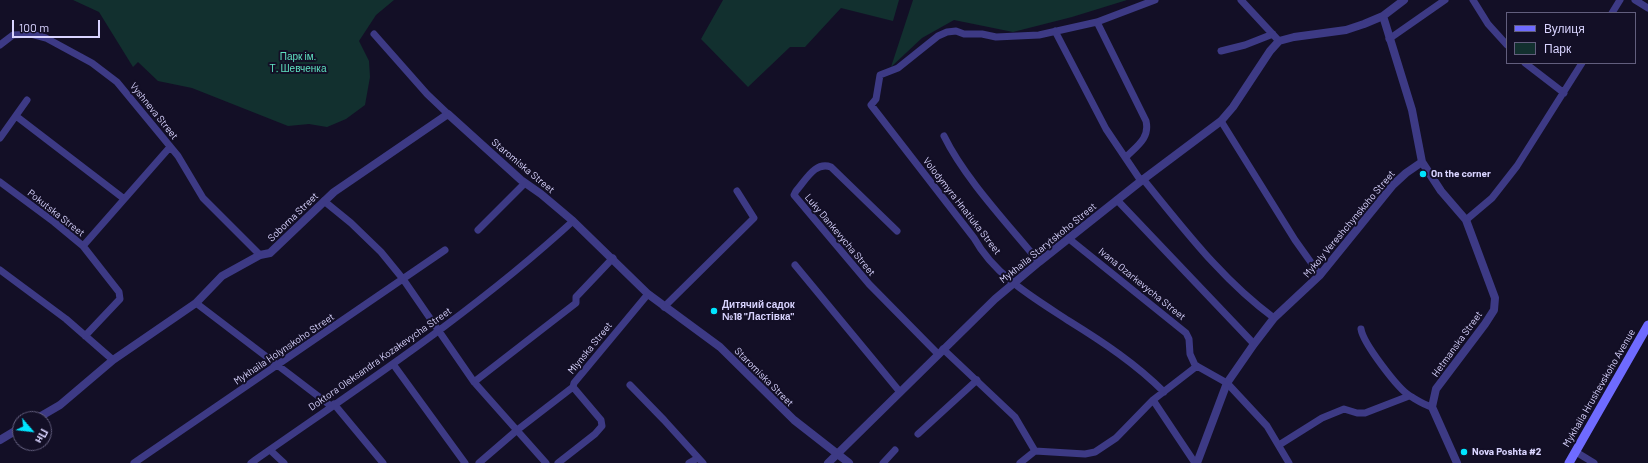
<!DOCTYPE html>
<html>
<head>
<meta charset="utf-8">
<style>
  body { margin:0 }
  #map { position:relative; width:1648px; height:463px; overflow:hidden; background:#130f26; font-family:Barlow,sans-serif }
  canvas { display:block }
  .legend { position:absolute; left:1506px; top:12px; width:130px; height:52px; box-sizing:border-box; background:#130f26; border:1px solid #625e7d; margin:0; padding:5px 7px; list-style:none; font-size:12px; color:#d9d4ff }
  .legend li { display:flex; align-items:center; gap:8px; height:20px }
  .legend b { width:20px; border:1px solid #625e7d }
  .north { position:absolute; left:12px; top:411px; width:40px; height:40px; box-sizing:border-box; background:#130f26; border:1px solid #625e7d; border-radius:50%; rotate:118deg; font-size:11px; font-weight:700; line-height:16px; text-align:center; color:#d9d4ff }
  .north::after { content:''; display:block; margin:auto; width:14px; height:18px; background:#00e5ff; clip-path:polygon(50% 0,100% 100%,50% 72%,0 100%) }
  .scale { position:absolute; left:12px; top:20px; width:88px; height:18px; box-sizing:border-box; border:2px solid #d9d4ff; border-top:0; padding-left:5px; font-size:12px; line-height:14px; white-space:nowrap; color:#d9d4ff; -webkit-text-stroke:3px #130f26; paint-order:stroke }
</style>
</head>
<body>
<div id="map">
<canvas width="1648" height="463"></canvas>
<ul class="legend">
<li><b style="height:5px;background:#6f6bff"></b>Вулиця</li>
<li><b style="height:11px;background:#12302f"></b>Парк</li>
</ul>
<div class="north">Пн</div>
<div class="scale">100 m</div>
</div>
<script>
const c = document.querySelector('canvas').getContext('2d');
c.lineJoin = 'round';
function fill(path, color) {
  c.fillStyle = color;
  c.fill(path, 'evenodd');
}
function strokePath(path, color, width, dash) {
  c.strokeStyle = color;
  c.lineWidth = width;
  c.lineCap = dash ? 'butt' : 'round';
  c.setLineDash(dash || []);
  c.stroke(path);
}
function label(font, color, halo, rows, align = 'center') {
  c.font = font + ' Barlow,sans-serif';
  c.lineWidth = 4;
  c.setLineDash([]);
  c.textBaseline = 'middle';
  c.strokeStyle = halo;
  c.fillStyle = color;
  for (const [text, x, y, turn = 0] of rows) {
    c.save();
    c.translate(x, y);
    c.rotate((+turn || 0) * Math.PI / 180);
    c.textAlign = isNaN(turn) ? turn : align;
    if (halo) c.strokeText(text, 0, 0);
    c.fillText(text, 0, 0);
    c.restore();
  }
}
fill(new Path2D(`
  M73,0H394L376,15L359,41L369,61L370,77L365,105L346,119L327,127L309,124L288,126L192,88L158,81L138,62L133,67L99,12Z
  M723,0H899L893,21L841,8L805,47H790L748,87L701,39Z
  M913,0H1127L1072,17L1013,32L954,20L922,38L891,67Z`), '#12302f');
strokePath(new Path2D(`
  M1155,0L1097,22L1039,35L996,37L982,34H964L956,31L947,32L938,36L898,68L880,75L876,99L871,105L974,238C995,276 1034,298 1069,321C1103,342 1136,364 1164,392
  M1241,0L1279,41
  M1473,0L1488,24L1507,45
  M1635,0L1648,8
  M1612,13L1620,0
  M1097,22L1146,121C1150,138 1137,146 1126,157
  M1055,31L1106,129L1141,181
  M374,34L427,94L448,114
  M1389,39L1445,0
  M0,45L13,35L31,34L46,38L92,63L117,82L178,156L203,198L260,255
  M1221,51L1245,45L1273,34
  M1525,63L1564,93
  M16,116L123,198
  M1221,121L1295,240L1320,275
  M944,136C965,179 1008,224 1039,262
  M0,138L27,100
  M1143,179C1184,229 1222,280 1274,318
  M0,182L54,222L83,246L119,292L120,299L85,336
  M1117,200L1254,344
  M324,201L351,223L381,252L403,279L474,382L546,463
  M1466,220L1492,198L1517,166L1582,63
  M478,230L525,183
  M897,231L831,167C815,161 806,180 796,191L794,195L869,284L938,354
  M1068,238L1186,333L1189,339L1190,354L1195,365L1227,383L1267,426L1289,463
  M83,246L170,147
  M795,265L900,392
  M0,270L66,319L113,360
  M196,303L331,406
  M664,307L754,218L737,191
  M1361,329C1363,343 1398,389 1410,396C1417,400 1424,405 1432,407
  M943,349L1015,417L1035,451
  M393,364L465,463
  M474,382L576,303V297L613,258
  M630,385L664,420L703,463
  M1153,400L1195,463
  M334,404L383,463
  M918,434L977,380
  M1279,445L1322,418L1344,409L1357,413H1365L1409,396
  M270,450L284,463
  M1576,452L1594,463
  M134,463L445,250
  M251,463C361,386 474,312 573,221
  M479,463L516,431L573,387
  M558,463L595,434L602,426L601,420L573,387L574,383L648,294
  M689,463L698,458
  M883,463L895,450
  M1020,463L1035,451L1085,454L1095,452L1116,438L1153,400L1197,366`), '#3d3a85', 7);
strokePath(new Path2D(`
  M1383,16L1412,110L1422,162L1441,191L1466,220L1495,298L1494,310L1485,324L1436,389L1432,407L1457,463
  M36,419L60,405L113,360L196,303L222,276L260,255L270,253L334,192L448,114L521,180L541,194L573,221L648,294L720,347L794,420L849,463
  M0,440L20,428
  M828,463L995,299L1039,262L1141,181L1221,121L1233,107L1270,51L1279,41L1294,37L1346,30L1364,24L1383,16L1404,0
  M1197,463L1227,383L1254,344L1274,318L1320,275L1393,185L1406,173L1422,162`), '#3d3a85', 8);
strokePath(new Path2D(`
  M1569,463L1648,325`), '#6f6bff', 9);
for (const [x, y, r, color] of [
  [1423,174,4,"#00e5ff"],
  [714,311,4,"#00e5ff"],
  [1464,452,4,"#00e5ff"]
]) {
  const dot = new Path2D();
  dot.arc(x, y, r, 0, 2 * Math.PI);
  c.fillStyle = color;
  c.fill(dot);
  strokePath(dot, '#130f26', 1.5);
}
label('10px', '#5fe0c0', '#130f26', [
  ["Парк ім.",298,57],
  ["Т. Шевченка",298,69]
]);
label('10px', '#d9d4ff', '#130f26', [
  ["Vyshneva Street",154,111,51],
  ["Staromiska Street",523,166,40],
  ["Volodymyra Hnatiuka Street",962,206,52],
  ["Pokutska Street",56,213,38],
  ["Soborna Street",293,217,-44],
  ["Mykoly Vereshchynskoho Street",1349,224,-50],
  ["Luky Dankevycha Street",840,235,50],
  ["Mykhaila Starytskoho Street",1048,243,-39],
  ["Ivana Ozarkevycha Street",1142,284,39],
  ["Hetmanska Street",1457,344,-54],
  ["Mlynska Street",590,348,-51],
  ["Mykhaila Holynskoho Street",284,349,-34],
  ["Doktora Oleksandra Kozakevycha Street",380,359,-35],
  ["Staromiska Street",764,377,45],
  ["Mykhaila Hrushevskoho Avenue",1599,388,-60]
]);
label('bold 10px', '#d9d4ff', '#130f26', [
  ["On the corner",1431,174],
  ["Дитячий садок",722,305],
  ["№18 \"Ластівка\"",722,317],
  ["Nova Poshta #2",1472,452]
], 'left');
</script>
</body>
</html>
